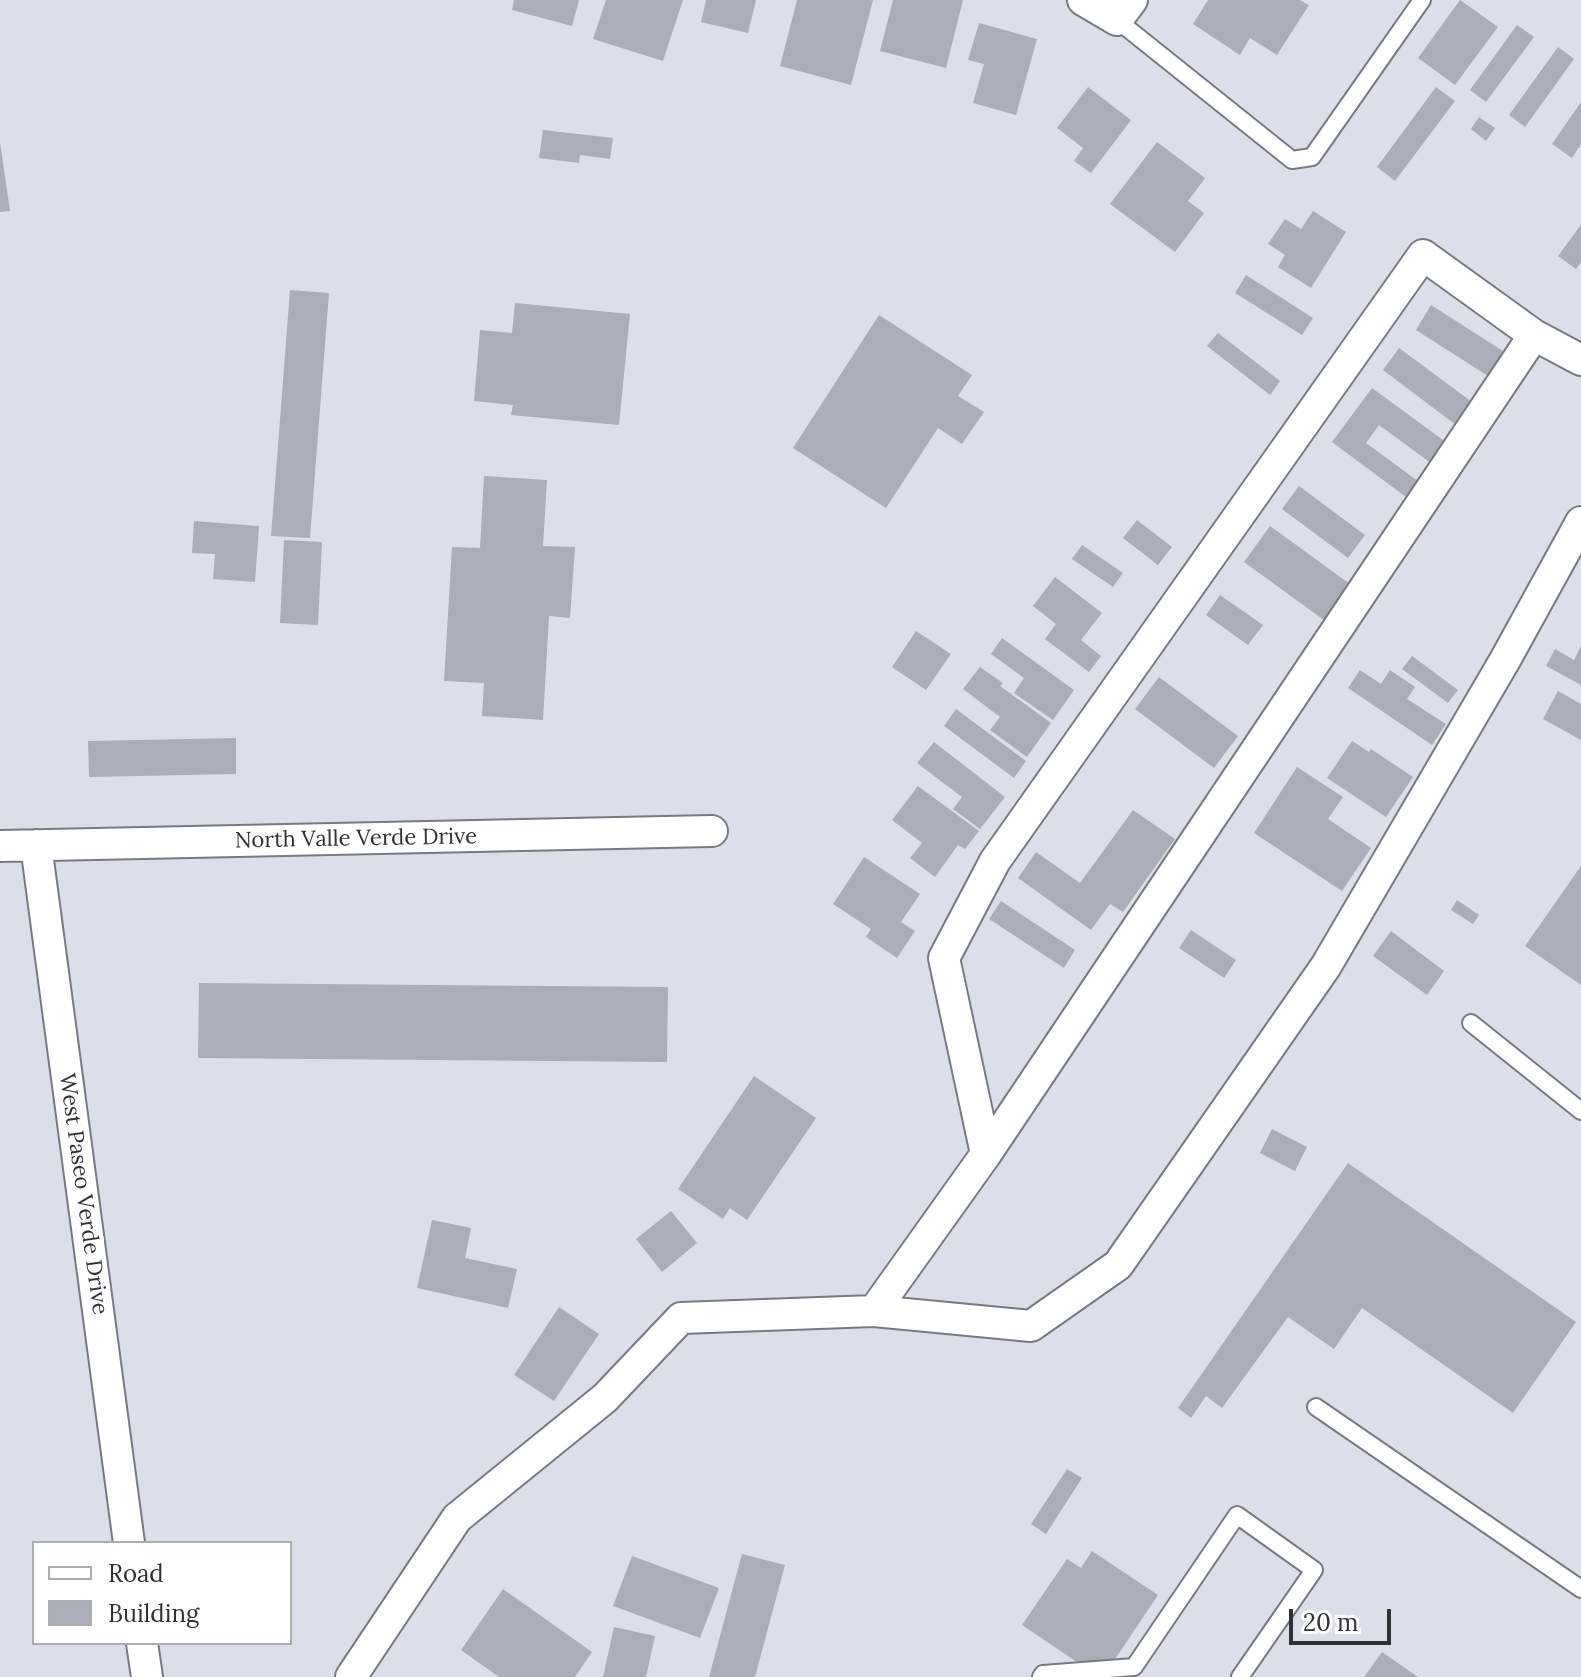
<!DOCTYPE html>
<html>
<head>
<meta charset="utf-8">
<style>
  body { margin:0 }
  #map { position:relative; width:1581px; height:1677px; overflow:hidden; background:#dcdfea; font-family:Lora,serif }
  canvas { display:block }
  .legend { position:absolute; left:32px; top:1541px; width:260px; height:104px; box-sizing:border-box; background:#fff; border:2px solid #acadae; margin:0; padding:10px 14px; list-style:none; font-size:24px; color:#303135 }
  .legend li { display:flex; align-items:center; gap:16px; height:40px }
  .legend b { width:40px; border:2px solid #acadae }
  .scale { position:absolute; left:1289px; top:1609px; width:102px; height:36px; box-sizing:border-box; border:4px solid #303135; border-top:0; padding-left:10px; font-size:24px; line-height:28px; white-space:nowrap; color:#303135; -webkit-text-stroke:6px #fff; paint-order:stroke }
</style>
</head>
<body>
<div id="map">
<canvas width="1581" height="1677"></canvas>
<ul class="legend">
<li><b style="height:10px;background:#fff"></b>Road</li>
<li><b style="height:22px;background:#abaeb8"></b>Building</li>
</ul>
<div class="scale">20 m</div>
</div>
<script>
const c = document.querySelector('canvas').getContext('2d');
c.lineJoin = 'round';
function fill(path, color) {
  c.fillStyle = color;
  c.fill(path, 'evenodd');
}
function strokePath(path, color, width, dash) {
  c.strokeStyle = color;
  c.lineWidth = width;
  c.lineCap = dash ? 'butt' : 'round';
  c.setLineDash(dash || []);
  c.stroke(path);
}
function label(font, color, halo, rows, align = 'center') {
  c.font = font + ' Lora,serif';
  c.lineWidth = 8;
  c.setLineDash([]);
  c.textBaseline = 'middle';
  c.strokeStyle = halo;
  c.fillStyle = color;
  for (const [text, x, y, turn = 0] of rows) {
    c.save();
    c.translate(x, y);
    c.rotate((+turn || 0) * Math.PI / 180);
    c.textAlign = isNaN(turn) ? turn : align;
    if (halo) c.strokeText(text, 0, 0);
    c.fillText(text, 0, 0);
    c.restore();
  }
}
fill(new Path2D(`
  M514,0H579L572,26L512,10Z
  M606,0H683L663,61L593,39Z
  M706,0H756L748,33L701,22Z
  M797,0H873L851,85L780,66Z
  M893,0H963L946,68L880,51Z
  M1208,0H1300L1309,5L1277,55L1250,38L1240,55L1193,24Z
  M1460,0L1498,27L1455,85L1418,58Z
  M979,23L1037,39L1016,115L973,103L984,64L968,60Z
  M1517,25L1534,37L1486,102L1470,90Z
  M1558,47L1574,59L1525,127L1509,115Z
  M1088,87L1131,120L1091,173L1074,161L1083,148L1057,128Z
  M1436,87L1455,101L1395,181L1377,167Z
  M1581,102V144L1572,158L1552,144Z
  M1479,117L1495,128L1486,141L1471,129Z
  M543,130L613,138L610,159L580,155L579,163L539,158Z
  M0,142L10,211L0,212Z
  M1157,142L1205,178L1188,201L1204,213L1175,252L1110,204Z
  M1313,211L1346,232L1311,288L1278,267L1285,255L1268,244L1285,219L1301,229Z
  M1581,225V262L1576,269L1558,256Z
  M1246,275L1313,318L1302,335L1235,293Z
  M290,290L329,293L310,538L271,536Z
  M515,303L630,314L619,425L511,415L513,405L474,401L480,330L512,333Z
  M1431,305L1503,351L1488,376L1416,330Z
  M879,315L972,375L958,396L984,412L962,444L938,428L886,508L793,448Z
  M1218,333L1280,381L1270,395L1207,346Z
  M1399,348L1476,405L1460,428L1383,370Z
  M1372,388L1447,443L1432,464L1379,425L1366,443L1422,484L1410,500L1332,442Z
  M484,476L547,480L543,546L575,547L570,618L549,616L543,720L482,716L484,683L444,681L452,547L480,548Z
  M1299,486L1365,535L1348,558L1282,509Z
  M1137,520L1172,547L1158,565L1123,538Z
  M194,521L259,526L255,582L213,579L215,554L192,553Z
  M1270,526L1354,587L1328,623L1244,562Z
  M284,540L322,542L318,625L280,623Z
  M1082,545L1123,573L1113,587L1072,559Z
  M1055,577L1102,613L1081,640L1101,656L1089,672L1045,639L1056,624L1033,606Z
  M1220,595L1263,625L1248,645L1206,615Z
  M916,631L951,654L926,690L892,667Z
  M1002,638L1074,690L1053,720L1014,693L1024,678L991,654Z
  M1581,646V685L1546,666L1555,649L1574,660Z
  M1412,656L1458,690L1448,703L1402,669Z
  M980,667L1003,683L1000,686L1051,723L1027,757L990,730L1000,717L963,689Z
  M1360,670L1381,684L1390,670L1415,687L1407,699L1446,724L1432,745L1348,688Z
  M1159,677L1238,736L1214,768L1135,709Z
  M1558,691L1581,704V740L1543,719Z
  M956,709L1026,761L1014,778L944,726Z
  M236,738V774L89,777L88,741Z
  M1352,741L1369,752L1371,749L1413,777L1386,817L1327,778Z
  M934,742L1005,797L980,829L953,809L962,797L917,763Z
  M1297,767L1343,797L1328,819L1371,848L1342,891L1254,833Z
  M918,786L979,831L965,849L958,845L935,877L910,858L922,843L892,820Z
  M1133,810L1175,839L1123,912L1110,904L1091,930L1018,878L1036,852L1080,883Z
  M864,857L920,894L901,922L915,931L897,958L866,937L871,929L833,904Z
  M1581,866V985L1525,946Z
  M1457,900L1479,915L1473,924L1451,910Z
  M1001,901L1075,950L1064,968L989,919Z
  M1191,930L1236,960L1224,978L1179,948Z
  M1391,931L1444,971L1427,995L1373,956Z
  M199,983L668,987L667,1062L198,1058Z
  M754,1076L816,1118L747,1220L730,1208L723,1219L678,1189Z
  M1272,1129L1307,1147L1295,1171L1260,1153Z
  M1348,1163L1576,1322L1513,1413L1362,1308L1334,1349L1288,1317L1222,1408L1206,1396L1191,1418L1178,1408Z
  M671,1211L697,1243L662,1272L636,1239Z
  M432,1220L471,1228L465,1258L517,1269L508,1308L417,1288Z
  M559,1307L599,1334L554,1401L514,1375Z
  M1067,1469L1082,1478L1046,1534L1031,1524Z
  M1092,1551L1158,1595L1103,1677H1099L1022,1625L1067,1559L1081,1568Z
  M742,1554L785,1565L755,1677H709Z
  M632,1556L719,1588L700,1638L613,1606Z
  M503,1589L592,1652L575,1677H499L461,1650Z
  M614,1627L655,1636L646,1677H603Z
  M1382,1652L1418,1677H1364Z`), '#abaeb8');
const service = new Path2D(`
  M1117,20L1292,160L1312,157L1422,0
  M1471,1023L1581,1111
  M1316,1407L1581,1589
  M1041,1677L1043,1674L1134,1667L1237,1515L1314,1570L1240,1677`);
const minor = new Path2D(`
  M1083,0L1117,20L1132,0
  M36,845L129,1543
  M0,846L712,831
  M986,1154L944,958L995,861L1423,255L1534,335L1581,360
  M874,1311L986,1154L1534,335
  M142,1643L147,1677
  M351,1677L457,1518L605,1398L681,1318L874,1311L1031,1326L1118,1265L1326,966L1505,660L1581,522`);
strokePath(service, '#777983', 20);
strokePath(minor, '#777983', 34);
strokePath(service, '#fff', 16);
strokePath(minor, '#fff', 30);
label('22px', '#303135', '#fff', [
  ["North Valle Verde Drive",356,839,-1],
  ["West Paseo Verde Drive",83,1194,82]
]);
</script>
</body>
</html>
